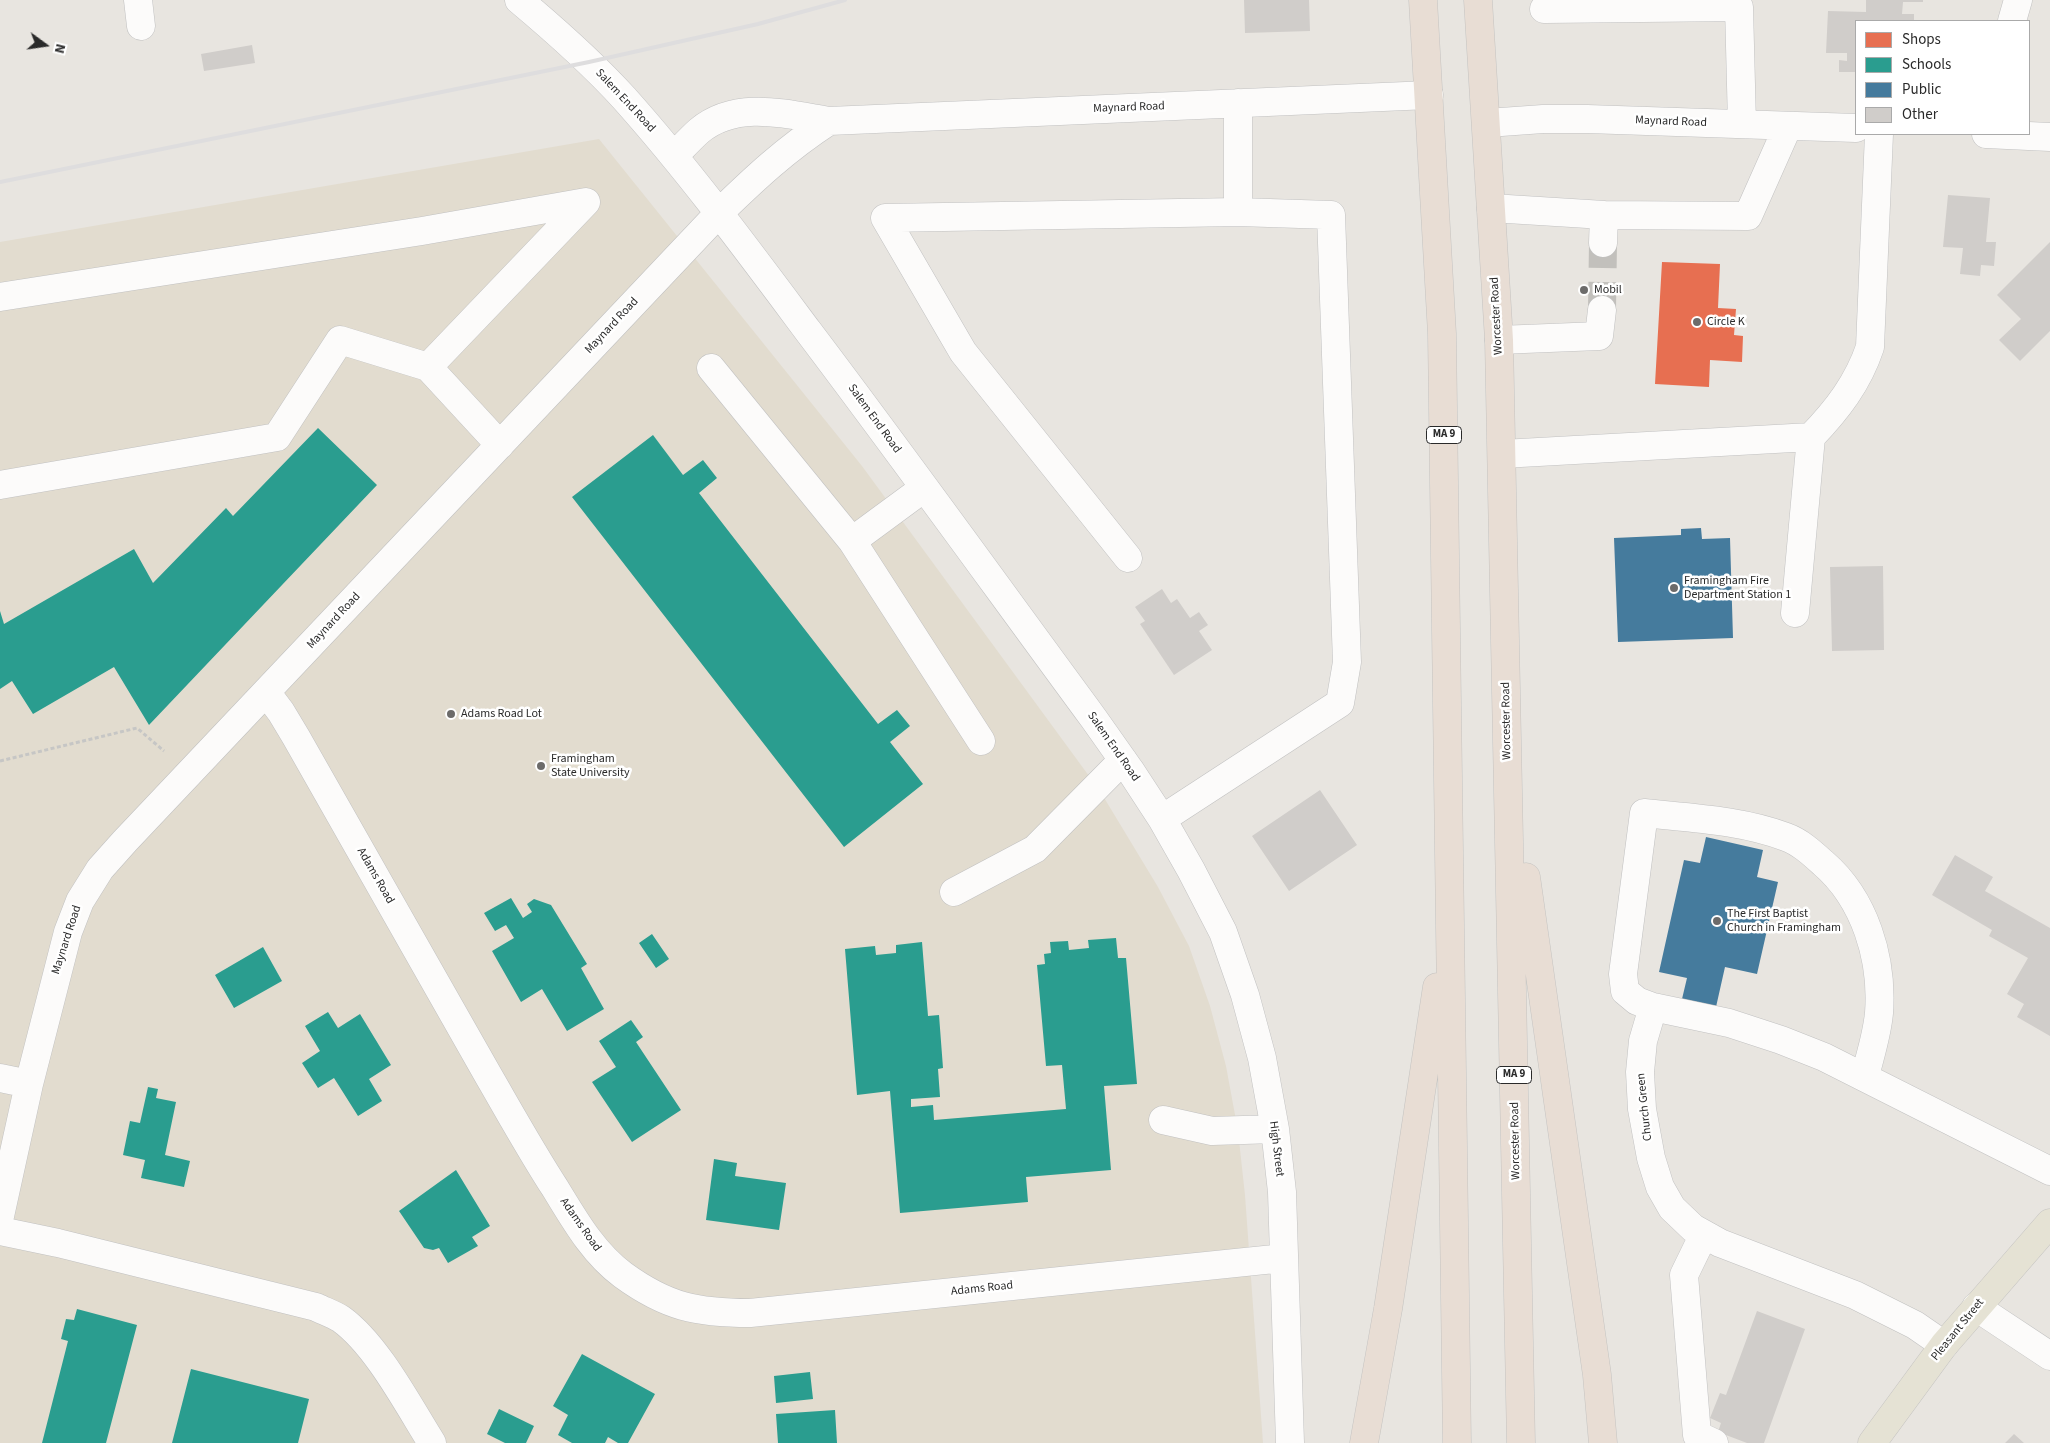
<!DOCTYPE html>
<html>
<head>
<meta charset="utf-8">
<style>
  body { margin:0 }
  #map { position:relative; width:2050px; height:1443px; overflow:hidden; background:#e8e5e0; font-family:"Source Sans 3",sans-serif }
  canvas { display:block }
  .legend { position:absolute; left:1855px; top:20px; width:175px; height:115px; box-sizing:border-box; background:#fff; border:1px solid #aaa; margin:0; padding:6px 9px; list-style:none; font-size:15px; color:#2a2a2a }
  .legend li { display:flex; align-items:center; gap:10px; height:25px }
  .legend b { width:25px; border:1px solid #aaa }
  .north { position:absolute; left:20px; top:20px; width:50px; height:50px; -webkit-text-stroke:4px #fff; paint-order:stroke; rotate:104deg; font-size:14px; font-weight:700; line-height:20px; text-align:center; color:#2a2a2a }
  .north::after { content:''; display:block; margin:auto; width:18px; height:22px; background:#2a2a2a; clip-path:polygon(50% 0,100% 100%,50% 72%,0 100%) }
</style>
</head>
<body>
<div id="map">
<canvas width="2050" height="1443"></canvas>
<ul class="legend">
<li><b style="height:14px;background:#e76f51"></b>Shops</li>
<li><b style="height:14px;background:#2a9d8f"></b>Schools</li>
<li><b style="height:14px;background:#457b9d"></b>Public</li>
<li><b style="height:14px;background:#d0cdca"></b>Other</li>
</ul>
<div class="north">N</div>
</div>
<script>
const c = document.querySelector('canvas').getContext('2d');
c.lineJoin = 'round';
function fill(path, color) {
  c.fillStyle = color;
  c.fill(path, 'evenodd');
}
function strokePath(path, color, width, dash) {
  c.strokeStyle = color;
  c.lineWidth = width;
  c.lineCap = dash ? 'butt' : 'round';
  c.setLineDash(dash || []);
  c.stroke(path);
}
function label(font, color, halo, rows, align = 'center') {
  c.font = font + ' "Source Sans 3",sans-serif';
  c.lineWidth = 5;
  c.setLineDash([]);
  c.textBaseline = 'middle';
  c.strokeStyle = halo;
  c.fillStyle = color;
  for (const [text, x, y, turn = 0] of rows) {
    c.save();
    c.translate(x, y);
    c.rotate((+turn || 0) * Math.PI / 180);
    c.textAlign = isNaN(turn) ? turn : align;
    if (halo) c.strokeText(text, 0, 0);
    c.fillText(text, 0, 0);
    c.restore();
  }
}
fill(new Path2D(`
  M599,139L862,466L1100,791L1158,887L1189,946L1210,1006L1226,1066L1238,1131L1245,1195L1263,1443H0V242Z`), '#e2dccf');
fill(new Path2D(`
  M1662,262L1720,264L1718,308L1736,309L1734,335L1743,336L1742,362L1710,360L1709,387L1655,384Z`), '#e76f51');
fill(new Path2D(`
  M318,428L377,485L149,725L114,667L33,714L12,681L0,689V611L4,624L134,549L153,583L226,508L233,516Z
  M653,435L683,475L703,460L717,478L699,493L878,724L897,710L910,726L890,742L923,784L844,847L572,497Z
  M511,898L523,918L532,912L527,904L534,899L551,905L587,964L581,968L604,1009L567,1031L542,989L521,1002L492,951L514,938L506,925L495,931L484,913Z
  M652,934L669,959L656,968L639,943Z
  M1116,938L1118,958H1126L1137,1084L1104,1086L1111,1170L1026,1177L1028,1202L900,1213L890,1091L857,1095L845,949L875,946L876,955L896,953V945L922,942L928,1016L939,1015L943,1068L938,1069L940,1097L911,1099V1107L933,1105L934,1120L1066,1109L1062,1065L1046,1066L1037,965L1045,964L1044,954L1051,953L1050,942L1068,941L1069,950L1089,948L1088,940Z
  M263,947L282,981L234,1008L215,975Z
  M328,1012L338,1028L360,1014L391,1065L369,1079L382,1101L358,1116L334,1078L318,1088L302,1063L320,1051L305,1026Z
  M631,1020L643,1037L636,1042L681,1110L632,1142L592,1082L616,1067L599,1041Z
  M148,1087L158,1089L156,1098L176,1102L165,1155L190,1161L184,1187L141,1178L145,1160L123,1155L130,1121L140,1123Z
  M714,1159L737,1163L735,1176L786,1183L779,1230L706,1220Z
  M456,1170L490,1226L472,1237L478,1246L448,1263L439,1248L433,1250L424,1248L399,1211Z
  M77,1309L137,1325L106,1443H42L68,1341L61,1339L66,1319L74,1320Z
  M582,1354L655,1394L628,1443H618L608,1437L605,1443H572L558,1435L568,1415L553,1406Z
  M191,1369L309,1399L298,1443H172Z
  M810,1372L813,1399L776,1403L774,1376Z
  M499,1409L534,1426L526,1443H505L487,1434Z
  M835,1410L837,1443H778L776,1414Z`), '#2a9d8f');
fill(new Path2D(`
  M1701,528L1702,539L1730,538L1733,638L1618,642L1614,538L1681,535V529Z
  M1706,837L1763,850L1757,877L1778,882L1757,974L1725,967L1716,1007L1682,999L1687,978L1659,972L1684,860L1700,863Z`), '#457b9d');
fill(new Path2D(`
  M1244,0H1309L1310,31L1245,33Z
  M1866,0H1923V2H1903L1902,14H1914V21H1856V72H1839V60L1847,61V53H1826L1828,11L1866,12Z
  M252,45L255,63L204,71L201,54Z
  M1948,195L1990,198L1986,242H1996L1994,266L1981,265L1980,276L1960,274L1963,248L1943,247Z
  M2050,242V331L2020,361L1999,340L2021,319L1997,295Z
  M1883,566L1884,650L1832,651L1830,567Z
  M1162,589L1171,603L1177,599L1190,618L1199,612L1208,625L1199,631L1212,650L1174,675L1140,624L1145,621L1135,607Z
  M1320,790L1357,845L1289,891L1252,836Z
  M1955,855L1993,877L1985,891L2050,928V1036L2017,1017L2024,1004L2007,994L2028,958L1989,936L1992,930L1932,895Z
  M1757,1311L1805,1329L1764,1443H1747L1718,1432L1721,1423L1710,1418L1720,1393L1726,1395Z
  M2014,1434L2024,1443H2005Z`), '#d0cdca');
strokePath(new Path2D(`
  M1602,310L1603,243`), '#c2c0bc', 28, [28, 14]);
const minor = new Path2D(`
  M138,0L141,26
  M519,0C556,31 592,63 624,98C690,172 749,252 808,331C905,459 999,590 1094,719L1130,770L1162,819L1191,870L1223,932L1245,995L1262,1058L1275,1129L1282,1192L1290,1443
  M1544,9L1739,7L1742,124
  M2012,21L2018,0
  M1487,123L1543,119H1587L1856,128
  M1986,134L2050,137
  M674,156C682,148 690,139 699,131C736,100 786,114 829,121L1429,95
  M1491,208L1604,215L1603,243
  M1604,215L1748,216L1788,126
  M0,297L422,231L586,202L428,367
  M1499,340L1599,336L1602,310
  M711,368L852,541
  M1502,454L1811,437C1837,410 1858,383 1870,347L1879,134
  M0,485L277,437L340,340L428,367L500,445
  M924,488L852,541L981,741
  M1128,558L963,352L885,218L1238,212
  M1795,613L1811,437
  M266,692L281,712L296,737C360,849 424,962 488,1075C510,1113 531,1151 555,1188C574,1219 593,1253 623,1275C667,1307 697,1313 750,1313L1284,1258
  M1162,819L1340,703L1347,662L1331,215L1238,212V103
  M954,892L1035,849L1123,760
  M1653,1007L1643,1041L1640,1072L1642,1109L1651,1158L1660,1187L1672,1208L1693,1228L1720,1243L1855,1295L1915,1325L1944,1345
  M1865,1076C1870,1056 1877,1035 1879,1013C1883,959 1865,899 1823,863C1812,853 1800,842 1786,837C1741,820 1691,818 1644,813L1623,974L1625,991L1637,1001L1653,1007L1729,1023L1781,1040L1824,1057L2050,1171
  M0,1078L29,1084
  M1163,1120L1212,1131L1275,1129
  M0,1216L29,1084L68,932L80,901L100,869L125,841L719,213C755,178 786,149 829,121
  M0,1231L58,1243L316,1307C324,1311 333,1314 341,1319C377,1345 408,1405 432,1443
  M1704,1234L1684,1275L1697,1435L1714,1443
  M1976,1307L2050,1356`);
const major = new Path2D(`
  M1872,1443L1944,1345L2050,1223`);
const highway = new Path2D(`
  M1423,0L1442,334L1457,1443
  M1478,0L1499,340L1521,1443
  M1526,877L1597,1375L1603,1443
  M1364,1443L1388,1309L1437,987`);
strokePath(minor, '#c1c1c1', 29);
strokePath(major, '#c4c3c1', 29);
strokePath(highway, '#c4c3c1', 29);
strokePath(new Path2D(`
  M0,761L137,728L164,751`), '#c6c6c5', 3, [4, 2.5]);
strokePath(minor, '#fcfbfa', 28);
strokePath(major, '#e5e2d4', 28);
strokePath(highway, '#e8ddd4', 28);
strokePath(new Path2D(`
  M0,182L589,62L758,24L845,0`), '#deddde', 4);
for (const [x, y, r, color] of [
  [1584,290,5,"#6c6b6a"],
  [1697,322,5,"#6c6b6a"],
  [1674,588,5,"#6c6b6a"],
  [451,714,5,"#6c6b6a"],
  [541,766,5,"#6c6b6a"],
  [1717,921,5,"#6c6b6a"]
]) {
  const dot = new Path2D();
  dot.arc(x, y, r, 0, 2 * Math.PI);
  c.fillStyle = color;
  c.fill(dot);
  strokePath(dot, '#fff', 2);
}
for (const [x, y, w] of [
  [1444,435,35],
  [1514,1075,35]
]) {
  const box = new Path2D();
  box.roundRect(x - w / 2, y - 8.5, w, 17, 4);
  c.fillStyle = '#fff';
  c.fill(box);
  strokePath(box, '#2a2a2a', 1);
}
label('bold 11px', '#2a2a2a', null, [
  ["MA 9",1444,435],
  ["MA 9",1514,1075]
]);
label('12px', '#2a2a2a', '#fff', [
  ["Salem End Road",625,101,47],
  ["Maynard Road",1129,108,-2],
  ["Maynard Road",1671,122,2],
  ["Worcester Road",1497,316,-93],
  ["Maynard Road",612,326,-47],
  ["Salem End Road",874,419,54],
  ["Maynard Road",334,621,-47],
  ["Worcester Road",1507,721,-91],
  ["Salem End Road",1113,747,55],
  ["Adams Road",375,876,60],
  ["Maynard Road",67,940,-72],
  ["Church Green",1645,1107,-96],
  ["Worcester Road",1516,1141,-91],
  ["High Street",1276,1149,83],
  ["Adams Road",580,1225,55],
  ["Adams Road",982,1289,-6],
  ["Pleasant Street",1958,1330,-51]
]);
label('12px', '#2a2a2a', '#fff', [
  ["Mobil",1594,290],
  ["Circle K",1707,322],
  ["Framingham Fire",1684,581],
  ["Department Station 1",1684,595],
  ["Adams Road Lot",461,714],
  ["Framingham",551,759],
  ["State University",551,773],
  ["The First Baptist",1727,914],
  ["Church in Framingham",1727,928]
], 'left');
</script>
</body>
</html>
